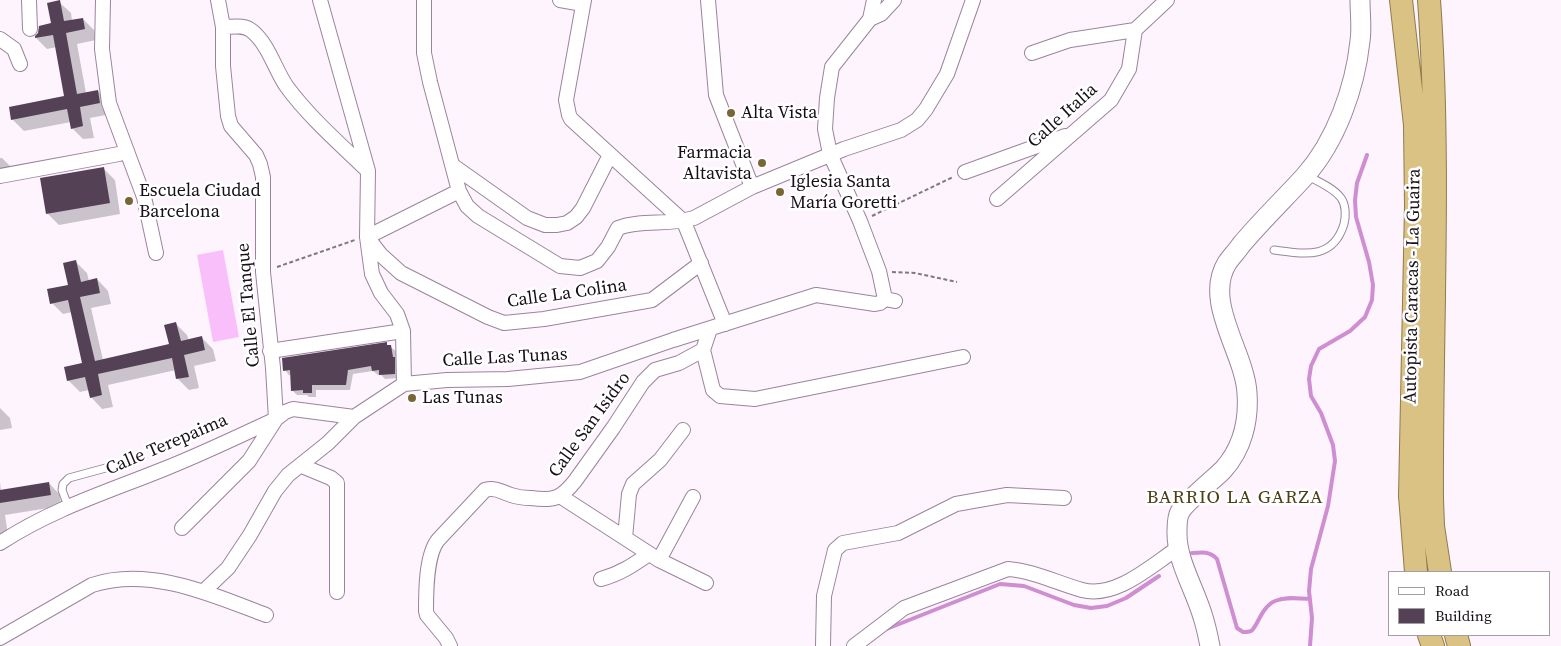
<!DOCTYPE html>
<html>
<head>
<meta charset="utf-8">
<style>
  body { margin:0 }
  #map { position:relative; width:1561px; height:646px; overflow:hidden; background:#fef4fe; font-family:"Source Serif 4",serif }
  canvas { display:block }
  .legend { position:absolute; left:1388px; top:571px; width:162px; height:65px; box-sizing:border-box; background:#fff; border:1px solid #a29fa2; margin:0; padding:6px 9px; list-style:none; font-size:15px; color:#170f17 }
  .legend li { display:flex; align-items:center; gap:10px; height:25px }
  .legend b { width:25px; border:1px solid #a29fa2 }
</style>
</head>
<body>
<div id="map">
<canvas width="1561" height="646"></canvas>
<ul class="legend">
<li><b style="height:6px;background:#fff"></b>Road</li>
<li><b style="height:14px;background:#554156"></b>Building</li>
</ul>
</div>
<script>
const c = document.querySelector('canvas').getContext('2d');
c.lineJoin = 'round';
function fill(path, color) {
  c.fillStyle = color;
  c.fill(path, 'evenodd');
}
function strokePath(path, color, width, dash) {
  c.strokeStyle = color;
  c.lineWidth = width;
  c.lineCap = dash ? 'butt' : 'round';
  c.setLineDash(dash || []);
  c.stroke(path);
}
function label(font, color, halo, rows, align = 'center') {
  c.font = font + ' "Source Serif 4",serif';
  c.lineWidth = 5;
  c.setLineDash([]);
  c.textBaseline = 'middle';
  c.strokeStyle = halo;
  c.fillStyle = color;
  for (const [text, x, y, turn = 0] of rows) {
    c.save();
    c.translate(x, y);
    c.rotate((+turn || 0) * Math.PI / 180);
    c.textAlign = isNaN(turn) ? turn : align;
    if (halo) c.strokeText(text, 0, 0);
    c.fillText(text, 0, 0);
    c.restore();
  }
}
fill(new Path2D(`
  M223,250L239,337L213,342L197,255Z`), '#f9bffb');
fill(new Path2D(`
  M59,2L71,13L72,21L83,19L94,30L96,40L77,44L86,93L98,91L109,103L111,114L90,118L94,138L83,139L72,128L71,122L24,131L12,119L66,97L57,47L47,49L36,38L52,24Z
  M0,158H2L13,169L0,182Z
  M103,168L115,180L120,214L59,225L48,214Z
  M75,261L87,273L89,281L97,279L108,291L111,304L91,308L103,360L170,345L176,324L187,335L189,341L202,338L213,349L216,361L194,366L199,388L189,390L178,379L176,370L108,385L113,407L102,409L91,397L89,390L80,392L68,380L83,364L72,312L63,314L52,303L69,286Z
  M386,344L396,351L399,378L385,379L381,375H378L373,371L353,374L350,390H316V397H309L307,395H297L292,390L291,375H289L285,370Z
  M0,408L10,418L12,428L0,430Z
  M0,482L1,491L49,483L60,495L61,506L5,515L8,535L0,536Z`), '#0003');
strokePath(new Path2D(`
  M1192,553C1202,552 1210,551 1217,559L1237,628L1243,632C1245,632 1249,632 1251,631C1257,628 1261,607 1275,601C1286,596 1299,599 1310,599
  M884,630L1000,584L1024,586L1074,605L1091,608L1107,606L1126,598L1159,576
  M1310,646L1312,618L1309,591L1311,569L1328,506L1335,461L1333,445L1321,413L1311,396L1309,379L1311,366L1319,349L1350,331L1365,317L1372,300L1373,285L1369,262L1356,217L1355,200L1357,183L1367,155`), '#ce8ed1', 4);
fill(new Path2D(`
  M60,0L64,21L83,18L85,29L66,33L77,94L98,90L100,103L80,107L83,126L71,129L67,109L11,120L9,107L64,96L53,35L35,38V36L38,33L39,26L51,23L47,3Z
  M104,167L110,203L46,214L40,178Z
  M76,260L81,282L97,278L100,293L80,297L95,361L169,344L164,325L176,322L181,341L202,336L205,350L184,355L189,377L176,379L172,358L98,374L102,395L90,398L85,377L67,381L64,367L82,363L68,300L50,304L47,289L68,285L63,263Z
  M387,342V345H391L393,357H395V374L379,375V370L372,371L371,366L348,370L346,385H312V393H303V390L291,391L290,370L283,371L282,358Z
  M49,482L51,495L0,503V490Z`), '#554156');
const service = new Path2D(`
  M1274,250C1305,254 1333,260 1344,224C1346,216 1346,205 1341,198C1334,188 1317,181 1306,175
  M68,506L62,490L63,484L69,478L124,463`);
const minor = new Path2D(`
  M29,0L30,29
  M103,0L102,49L109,103L144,197L156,253
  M218,0L223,27
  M320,0L368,171L367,237L381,255L401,273L488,317L504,323L544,319L652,300L701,263
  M424,0V53L430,82L459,191L467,206L478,216L560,266L580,268L597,261L608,247L618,228C642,219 669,226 694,218L752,187L844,149L901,130L917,120L926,109L947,74L973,0
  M560,0L583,4
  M584,0L566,100L569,115L571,119L684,222L725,324
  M708,0L716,95L752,187
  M894,0L881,14L870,19L832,67L827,98L825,129L830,154L860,221L879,271L885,299L895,301
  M870,19L874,0
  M0,39L14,49L20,64
  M1032,53L1070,40L1135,30
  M452,165L527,218L545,225H557L567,223L576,217L583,208L610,155
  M965,172L1065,136
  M0,176L119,154L127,151
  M997,199L1111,100L1129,69L1135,30L1167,0
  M703,350L713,390L720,396L755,399L963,357
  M270,351L403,331
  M404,384L403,331L397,314L381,293L372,274L367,237L459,191
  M302,466L331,478L337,483V592
  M560,496L659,560L706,583
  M182,528L249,461L276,419L273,368L263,272V177L260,164L256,155L231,126L228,116L223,66V27C233,27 244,24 252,31C269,45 275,70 287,87C310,118 340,144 368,171
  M625,538L629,494L633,484L660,460L683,430
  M0,543C52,509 107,492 164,469C202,454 239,436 276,419L285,412L293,409L354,417
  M659,560L693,497
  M601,579C620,574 633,565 649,554
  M204,591L228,568L250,535L275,491L288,475L328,443L354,417L404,384L447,380L508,379L580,372L673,340L816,295L875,304L880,303L885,299
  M0,638L92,585C150,566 213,595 266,615
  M450,646L446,638L427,615L426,611C426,592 426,555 438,540L485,490C495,487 502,492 511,495C517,497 525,498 531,498C553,501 561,499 575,481L613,428L643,382L655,370L679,363L703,350L710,329
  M823,646L824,596L835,550L843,543L898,533L956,504L1007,495L1064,498
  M854,646L904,608L1008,569C1034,571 1057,583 1082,590C1116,599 1152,565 1178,548`);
const secondary = new Path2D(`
  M1210,646C1208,636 1206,626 1203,617C1195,589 1176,560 1177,531C1177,525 1177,517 1180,512C1185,502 1213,480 1223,470C1242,449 1249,421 1247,393C1245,353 1203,302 1227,263C1231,257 1237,251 1241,245C1261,221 1284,199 1305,176C1336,141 1355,88 1360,41C1362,28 1360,14 1360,0`);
const trunk = new Path2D(`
  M1401,0L1415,125L1416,206L1410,496L1416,572
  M1429,0C1441,166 1431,332 1432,499L1433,526L1440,572
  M1429,635L1433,646
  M1456,635L1459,646`);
strokePath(service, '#9b849b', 9);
strokePath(minor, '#9b849b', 16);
strokePath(secondary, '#9b849b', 21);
strokePath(trunk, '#907a4a', 24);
strokePath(new Path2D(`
  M872,216L953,177
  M277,267L355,240
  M892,272L915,273L957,282`), '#817881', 2, [4, 2.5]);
strokePath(service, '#fff', 7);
strokePath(minor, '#fff', 14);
strokePath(secondary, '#fff', 19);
strokePath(trunk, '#dac284', 22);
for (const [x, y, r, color] of [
  [731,113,5,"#796635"],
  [762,163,5,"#796635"],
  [780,192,5,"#796635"],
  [129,201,5,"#796635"],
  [412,398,5,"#796635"]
]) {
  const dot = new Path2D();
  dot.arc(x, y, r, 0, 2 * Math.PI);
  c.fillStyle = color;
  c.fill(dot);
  strokePath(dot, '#fff', 2);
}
label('18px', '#170f17', '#fff', [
  ["Alta Vista",741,113],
  ["Farmacia",752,153,"right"],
  ["Altavista",752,174,"right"],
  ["Iglesia Santa",790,182],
  ["María Goretti",790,203],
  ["Escuela Ciudad",139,191],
  ["Barcelona",139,212],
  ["Las Tunas",422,398]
], 'left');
label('18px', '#170f17', '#fff', [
  ["Calle Italia",1063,116,-42],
  ["Autopista Caracas - La Guaira",1413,286,-89],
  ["Calle La Colina",567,294,-8],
  ["Calle El Tanque",249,305,-95],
  ["Calle Las Tunas",505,358,-3],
  ["Calle San Isidro",590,425,-54],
  ["Calle Terepaima",167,445,-23]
]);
c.letterSpacing = '1px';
label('19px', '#4c3e16', '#fff', [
  ["BARRIO LA GARZA",1235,498]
]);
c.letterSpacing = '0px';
</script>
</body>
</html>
